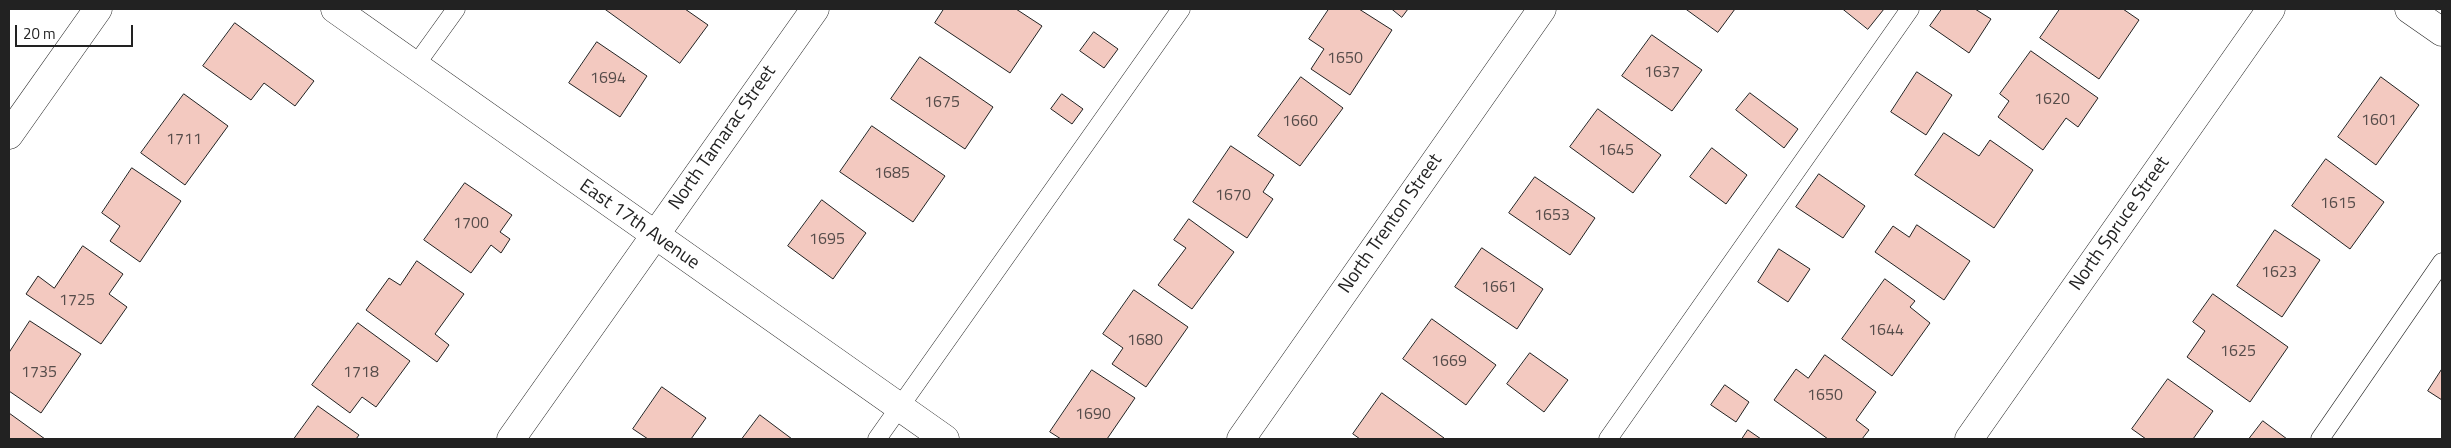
<!DOCTYPE html>
<html>
<head>
<meta charset="utf-8">
<style>
  body { margin:0 }
  #map { position:relative; width:2451px; height:448px; overflow:hidden; background:#fff; font-family:"Titillium Web",sans-serif }
  canvas { display:block }
  .frame { position:absolute; inset:0; border:10px solid #222; pointer-events:none }
  .scale { position:absolute; left:15px; top:25px; width:118px; height:22px; box-sizing:border-box; border:2px solid #222; border-top:0; padding-left:6px; font-size:15px; line-height:18px; white-space:nowrap; color:#222; -webkit-text-stroke:4px #fff; paint-order:stroke }
</style>
</head>
<body>
<div id="map">
<canvas width="2451" height="448"></canvas>
<div class="frame"></div>
<div class="scale">20 m</div>
</div>
<script>
const c = document.querySelector('canvas').getContext('2d');
c.lineJoin = 'round';
function fill(path, color) {
  c.fillStyle = color;
  c.fill(path, 'evenodd');
}
function strokePath(path, color, width, dash) {
  c.strokeStyle = color;
  c.lineWidth = width;
  c.lineCap = dash ? 'butt' : 'round';
  c.setLineDash(dash || []);
  c.stroke(path);
}
function label(font, color, halo, rows, align = 'center') {
  c.font = font + ' "Titillium Web",sans-serif';
  c.lineWidth = 4;
  c.setLineDash([]);
  c.textBaseline = 'middle';
  c.strokeStyle = halo;
  c.fillStyle = color;
  for (const [text, x, y, turn = 0] of rows) {
    c.save();
    c.translate(x, y);
    c.rotate((+turn || 0) * Math.PI / 180);
    c.textAlign = isNaN(turn) ? turn : align;
    if (halo) c.strokeText(text, 0, 0);
    c.fillText(text, 0, 0);
    c.restore();
  }
}
const building = new Path2D(`
  M605,9H685L708,25L680,63Z
  M944,9H1016L1042,26L1010,73L935,23Z
  M1329,9H1359L1392,30L1350,95L1311,69L1324,49L1309,39Z
  M1392,9H1408L1402,17Z
  M1686,9H1735L1718,32Z
  M1843,9H1884L1868,29Z
  M1942,9H1975L1991,19L1969,53L1930,26Z
  M2060,9H2123L2139,20L2099,79L2040,38Z
  M235,23L314,81L295,106L264,83L251,100L203,66Z
  M1094,32L1118,49L1104,68L1080,51Z
  M1652,35L1702,70L1672,111L1622,76Z
  M597,42L647,76L620,117L569,83Z
  M2031,51L2098,98L2078,127L2066,118L2043,150L1998,117L2009,101L2000,94Z
  M920,57L993,107L965,149L891,99Z
  M1917,72L1952,95L1926,135L1891,112Z
  M1301,77L1343,108L1300,166L1258,136Z
  M2381,77L2419,105L2376,165L2338,137Z
  M1750,93L1798,129L1784,148L1736,110Z
  M184,94L228,126L185,185L141,153Z
  M1062,94L1083,109L1072,124L1051,109Z
  M1598,109L1661,155L1633,193L1570,147Z
  M872,126L945,176L913,222L840,172Z
  M1944,133L1979,156L1990,140L2033,170L1994,228L1915,175Z
  M1231,146L1274,175L1263,192L1273,199L1247,238L1193,202Z
  M1712,148L1747,175L1726,204L1690,177Z
  M2326,159L2384,202L2350,249L2292,206Z
  M132,168L181,201L140,262L110,241L120,226L102,213Z
  M1819,174L1865,206L1843,238L1796,207Z
  M1535,177L1595,218L1570,255L1509,213Z
  M465,183L512,215L500,232L510,239L501,253L491,245L471,273L424,240Z
  M822,200L866,233L833,279L788,246Z
  M1189,219L1234,252L1192,309L1158,285L1186,248L1174,240Z
  M1917,225L1970,261L1944,300L1875,252L1893,226L1909,237Z
  M2275,230L2320,260L2282,317L2237,286Z
  M83,246L123,274L109,294L127,307L101,344L26,294L38,276L54,288Z
  M1482,248L1543,289L1517,329L1455,287Z
  M1779,249L1810,269L1788,302L1758,282Z
  M417,261L464,294L435,334L449,345L437,362L366,310L389,278L400,285Z
  M1885,279L1915,301L1910,307L1930,323L1892,376L1842,339Z
  M1134,290L1188,327L1146,387L1112,364L1123,348L1103,334Z
  M2213,294L2288,347L2250,402L2187,357L2205,331L2193,322Z
  M1432,319L1496,365L1466,405L1403,359Z
  M30,321L81,354L41,413L9,391V353Z
  M358,323L410,361L376,407L362,397L350,413L312,385Z
  M1530,353L1568,380L1544,412L1507,384Z
  M1825,355L1876,392L1856,420L1869,430L1862,439H1828L1774,400L1796,369L1808,378Z
  M2442,369V400L2428,391Z
  M1092,370L1135,398L1107,439H1061L1050,432Z
  M2168,379L2213,411L2193,439H2146L2132,429Z
  M1725,385L1749,402L1736,422L1711,405Z
  M662,387L706,418L691,439H648L633,429Z
  M1382,393L1444,438V439H1360L1353,434Z
  M318,406L359,435L356,439H294Z
  M9,413L45,439H9Z
  M760,415L792,439H742Z
  M2263,421L2287,439H2249Z
  M1748,430L1761,439H1742Z`);
fill(building, '#f3c9c0');
strokePath(building, '#222', 1);
const lane = new Path2D(`
  M415,66L456,9
  M877,439L1181,9
  M1608,439L1910,9
  M2320,439L2442,262`);
const street = new Path2D(`
  M2409,9L2442,32
  M9,135L98,9
  M511,439L815,9
  M1241,439L1542,9
  M1969,439L2271,9`);
const secondary = new Path2D(`
  M335,9L945,439`);
strokePath(lane, '#222', 19);
strokePath(street, '#222', 29);
strokePath(secondary, '#222', 29);
strokePath(lane, '#fff', 18);
strokePath(street, '#fff', 28);
strokePath(secondary, '#fff', 28);
label('16px', '#564c4a', null, [
  ["1650",1345,59],
  ["1637",1662,73],
  ["1694",608,79],
  ["1620",2052,100],
  ["1675",942,103],
  ["1601",2379,121],
  ["1660",1300,122],
  ["1711",184,140],
  ["1645",1616,151],
  ["1685",892,174],
  ["1670",1233,196],
  ["1615",2338,204],
  ["1653",1552,216],
  ["1700",471,224],
  ["1695",827,240],
  ["1623",2279,273],
  ["1661",1499,288],
  ["1725",77,301],
  ["1644",1886,331],
  ["1680",1145,341],
  ["1625",2238,352],
  ["1669",1449,362],
  ["1735",39,373],
  ["1718",361,373],
  ["1650",1825,396],
  ["1690",1093,415]
]);
label('19px', '#222', '#fff', [
  ["North Tamarac Street",723,138,-55],
  ["North Trenton Street",1391,224,-55],
  ["North Spruce Street",2120,224,-55],
  ["East 17th Avenue",639,225,35]
]);
</script>
</body>
</html>
